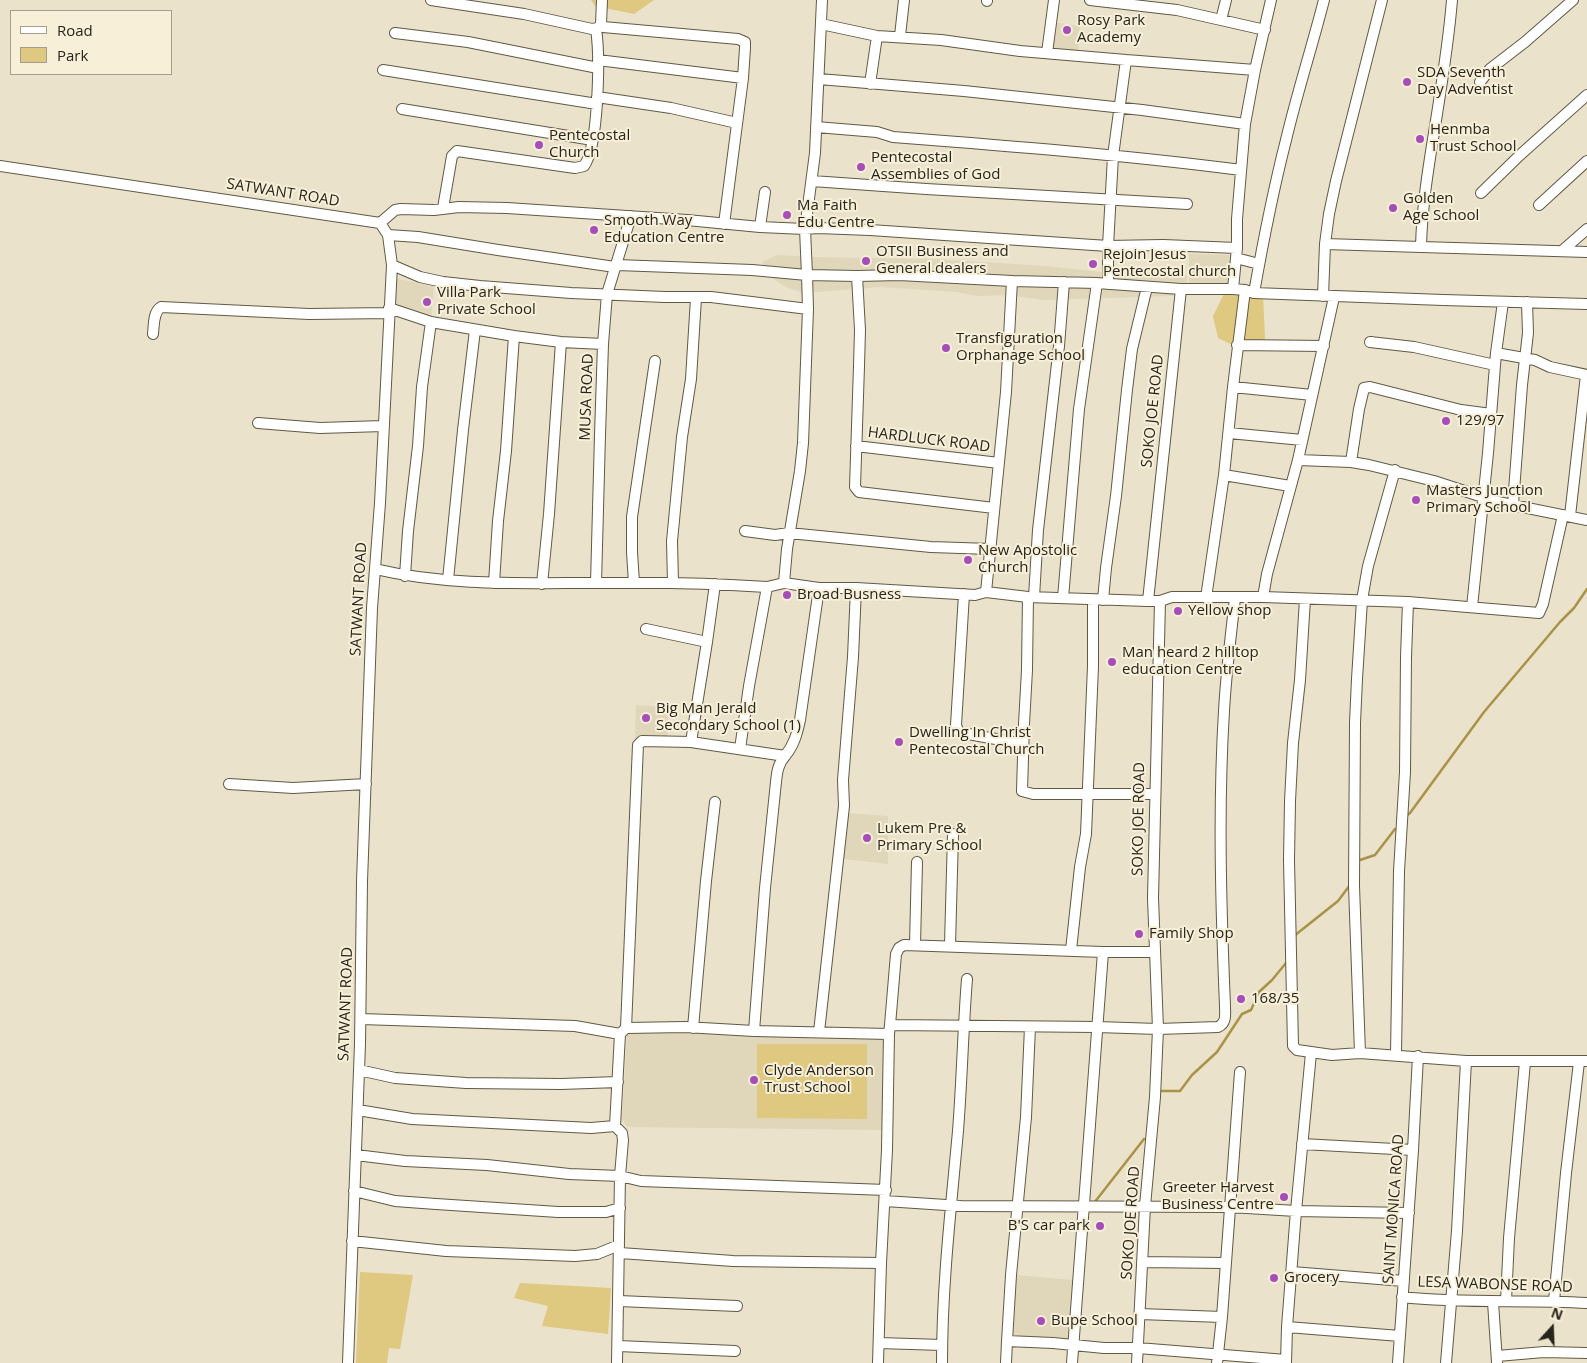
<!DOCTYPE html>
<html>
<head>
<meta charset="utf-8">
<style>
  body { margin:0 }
  #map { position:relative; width:1587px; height:1363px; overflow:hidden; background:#eae2cb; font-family:"Open Sans",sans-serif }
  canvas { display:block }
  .legend { position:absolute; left:10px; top:10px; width:162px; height:65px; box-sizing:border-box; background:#f7efd8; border:1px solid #a49e8c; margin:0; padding:6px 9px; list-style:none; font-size:15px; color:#27241b }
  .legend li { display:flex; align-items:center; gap:10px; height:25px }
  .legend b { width:25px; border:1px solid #a49e8c }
  .north { position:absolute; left:1527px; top:1303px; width:50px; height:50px; -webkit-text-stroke:4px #f7efd8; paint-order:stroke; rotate:20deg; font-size:14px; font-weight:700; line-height:20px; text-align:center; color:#27241b }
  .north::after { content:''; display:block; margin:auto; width:18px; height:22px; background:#27241b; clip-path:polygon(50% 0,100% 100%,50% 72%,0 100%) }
</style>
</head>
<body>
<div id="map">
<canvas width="1587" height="1363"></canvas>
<ul class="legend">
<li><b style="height:6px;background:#fff"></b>Road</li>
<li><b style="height:14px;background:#dfc880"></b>Park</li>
</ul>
<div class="north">N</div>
</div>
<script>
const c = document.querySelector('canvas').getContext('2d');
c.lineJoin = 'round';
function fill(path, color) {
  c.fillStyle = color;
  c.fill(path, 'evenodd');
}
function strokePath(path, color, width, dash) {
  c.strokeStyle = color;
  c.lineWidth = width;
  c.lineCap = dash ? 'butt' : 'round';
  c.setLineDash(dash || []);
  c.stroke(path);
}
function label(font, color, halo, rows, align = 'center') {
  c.font = font + ' "Open Sans",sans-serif';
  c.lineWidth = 4;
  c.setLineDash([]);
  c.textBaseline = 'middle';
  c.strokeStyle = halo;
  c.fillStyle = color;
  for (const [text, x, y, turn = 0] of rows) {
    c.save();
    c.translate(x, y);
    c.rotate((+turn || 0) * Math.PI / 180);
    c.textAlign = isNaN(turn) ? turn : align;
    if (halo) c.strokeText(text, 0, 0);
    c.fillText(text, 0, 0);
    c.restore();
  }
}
fill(new Path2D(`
  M1052,22L1080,26L1078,54L1049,52Z
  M1189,254L1230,255L1229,286H1189Z
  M777,255L810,257L933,259L1046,266L1101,272L1187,275V290L1172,296L1044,300L1008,295L977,296L956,292L881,287L803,293L786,287L772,278L762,262Z
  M395,278L434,287L431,318L391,308Z
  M636,705L669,707L667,740H635Z
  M846,813L888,816V864L844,859Z
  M633,1032L884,1039L882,1130L628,1127L622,1120L627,1035Z
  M1016,1275L1073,1280L1068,1347L1011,1342Z`), '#e0d6b9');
fill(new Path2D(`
  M591,0H654L634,14L595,6Z
  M1243,287L1263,295L1265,339L1243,350L1218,338L1213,316L1224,294Z
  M757,1044H867V1119L757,1118Z
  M360,1272L413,1275L400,1349L389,1348L387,1363H356Z
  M520,1283L611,1288L608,1334L542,1326L548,1306L514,1298Z`), '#dfc880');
strokePath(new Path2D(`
  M1406,816L1410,813L1484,712L1560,622L1574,608L1587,589
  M1357,861L1375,855L1395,829
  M1294,936L1338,901L1350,885
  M1159,1091H1180L1192,1075L1217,1052L1242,1014L1251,1010L1259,992L1272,980L1286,963
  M1094,1203L1144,1139`), '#aa9246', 2.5);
const minor = new Path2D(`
  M431,0L524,14L592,29L598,28L601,24L603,27L738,39L745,42V48L743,78L724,224
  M822,0L815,153L805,229L807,275L857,276L899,275L1012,281
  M1090,0L1177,10L1265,30
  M987,1V0
  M1221,20L1226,0
  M601,24L602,0
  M821,24L877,36L941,40L1020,51L1126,60L1113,156L1108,246V284
  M395,33L468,42L598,68
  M900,36L904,0
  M1047,53L1054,0
  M598,60L743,78
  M1126,60L1255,70L1245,124
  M383,70L597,104
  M1255,70L1271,0
  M819,79L964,91L1142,110L1245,124L1237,219V248
  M1480,82L1490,69L1525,42L1573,0
  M870,84L877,36
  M597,97L671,108L737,123
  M402,109L593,140
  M816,127L877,132L893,137C1010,146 1125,155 1241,170
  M0,166L380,223L388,235L392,265L380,503L372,608L362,881L360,1044L348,1363
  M812,181L926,189L1187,204
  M1481,193L1520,155L1587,95
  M1539,205L1587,161
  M443,208L452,156L457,151L575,168L584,166C599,146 600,55 596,29
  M380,223L395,210L401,209L434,210L459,207L507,208L687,220L760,227L805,229L818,228L870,230L1108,246L1163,245L1237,248L1233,289L1245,290
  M760,227L765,192
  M388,235L418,237L498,250L615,267
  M1325,244L1421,247C1422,202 1430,158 1437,114C1443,76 1449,38 1452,0
  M1421,247L1587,252
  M1563,250L1587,229
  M1236,258L1259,264
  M392,265L420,277L443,282L480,286L571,293L665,297H711L808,309L803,443L800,471L787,549L784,583
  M617,265L752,270L807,275L808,309
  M857,276L860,330L859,366L855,487L859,492L994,508
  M1254,293L1443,300L1587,304
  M1323,296L1325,244L1329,214L1336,181L1382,0
  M389,308L431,322L514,336L561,342L603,344
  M153,334C154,325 153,312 161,307L309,314L389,313
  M1372,342H1370L1414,347L1495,365
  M1237,345L1324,346
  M1496,353L1535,360L1550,367L1587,375
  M1233,387L1312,395
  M258,423L320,428L383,426
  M1229,433L1302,440
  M856,446L999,463
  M1298,460L1334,297
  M1351,462L1359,409L1364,388L1370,387L1461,410L1491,414
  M1395,470L1368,566L1362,600L1357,679L1355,723L1354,886L1360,1053L1466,1061H1587
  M1224,475L1290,486
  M1513,504L1522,385L1528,333L1527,302
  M1570,516L1586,375
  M745,531L775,535L789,533L931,547L990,549
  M375,569C447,586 522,583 595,583C653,582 710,583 767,587L749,686L740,749
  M405,576L408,531L418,446L422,387L431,322
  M448,580L463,430L475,330
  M494,583L498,521L506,451L514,336
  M596,583L600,435L603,344L607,294L631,216
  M634,583L632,552V517L655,361
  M673,583L672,541L682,437L691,379L696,298
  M542,584L549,514L561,342
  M767,587L784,583L819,588H856
  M986,592L1006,392L1012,281L1097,283L1181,289H1233
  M964,594L956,725L958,731L963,733L1023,744
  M1028,597L1027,670L1024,724L1022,791L1033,794H1155
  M1034,597L1038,530L1059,346L1064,282
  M1263,597L1267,574L1298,460L1351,462L1369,465L1434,481L1498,502L1587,520
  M1063,598L1079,409L1097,283
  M1206,598L1224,475L1233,387L1245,290L1254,293C1263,242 1273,191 1286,140C1297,93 1312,47 1324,0
  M1305,599L1300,680L1293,743L1290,801L1289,860L1293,1046L1297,1050L1332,1055L1360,1053
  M1103,600L1106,568L1116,496L1127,390L1132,349L1147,287
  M1160,601L1172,597H1263L1408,602L1539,613L1543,604L1563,515
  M1472,607L1488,453L1496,353L1503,302
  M646,629L707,642L691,742
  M707,642L715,584
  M785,756C794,745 797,734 800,720L819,588
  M229,784L293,788L366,784
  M915,945L917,862
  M950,945L953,834
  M1071,950L1080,867L1086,834L1093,666V600
  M361,1019L575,1026L620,1034L615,1126L622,1133L623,1140L620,1176L617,1363
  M890,1025L896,954L899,948L904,945L1103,952
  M626,1028L638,745L642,741L691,742L785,756C778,764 777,772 776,782L765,888L754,1031
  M693,1028L706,881L715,802
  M819,1032L844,806L843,780L853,657L856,588L975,595L986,592L1028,597L1148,601
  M620,1034L626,1028L685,1027L754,1031L889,1034L887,1150L881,1263L878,1363
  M889,1034L890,1025L1097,1027L1158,1029L1218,1027C1227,1023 1225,1014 1225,1006C1221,908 1218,809 1224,711C1226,673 1231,635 1235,598
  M1396,1054L1399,871L1405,772L1406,657L1408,602
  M359,1070L395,1078L466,1083L561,1084L618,1082
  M358,1110L412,1119L591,1128L615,1126
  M1302,1144L1413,1150
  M356,1155L405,1161L487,1165L569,1174L620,1176L641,1181L886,1190
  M354,1191L395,1201L436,1204L558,1212H606L620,1208
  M885,1201L961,1206L1230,1207L1296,1211L1409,1213
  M352,1241L446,1251L575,1256L597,1254L619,1245
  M620,1253L733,1261L881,1263
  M1142,1262L1225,1263
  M1292,1272L1404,1281
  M1402,1297C1464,1304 1525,1299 1587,1303
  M619,1301L737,1306
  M1506,1301L1509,1238L1525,1062
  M1554,1301L1566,1173L1579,1062
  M1493,1302L1497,1362
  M1140,1314L1222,1317L1240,1072
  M1287,1327L1400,1336
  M1007,1341L1011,1275L1026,1117L1030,1027
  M879,1343L942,1345
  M618,1346L735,1351
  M1497,1356L1544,1352L1587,1353
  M942,1363C942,1285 951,1208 958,1131C962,1080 963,1029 967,979
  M1006,1363L1007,1341L1053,1343L1104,1348H1138L1286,1360
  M1072,1363L1103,952H1154
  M1137,1363L1145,1206L1155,1097L1158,1029L1153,898L1160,601H1148L1181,289
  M1217,1363L1222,1317
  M1286,1363L1287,1327L1296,1211L1311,1053
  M1398,1363L1413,1150L1418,1056
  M1446,1363L1457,1231L1466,1061`);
strokePath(minor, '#605945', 12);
strokePath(minor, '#fff', 10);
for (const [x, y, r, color] of [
  [1067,30,5,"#a74db8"],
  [1407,82,5,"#a74db8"],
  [1420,139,5,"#a74db8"],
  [539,145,5,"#a74db8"],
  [861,167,5,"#a74db8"],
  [1393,208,5,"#a74db8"],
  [787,215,5,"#a74db8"],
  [594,230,5,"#a74db8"],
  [866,261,5,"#a74db8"],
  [1093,264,5,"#a74db8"],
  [427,302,5,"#a74db8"],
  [946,348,5,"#a74db8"],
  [1446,421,5,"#a74db8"],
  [1416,500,5,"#a74db8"],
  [968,560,5,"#a74db8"],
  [787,595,5,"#a74db8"],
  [1178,611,5,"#a74db8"],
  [1112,662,5,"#a74db8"],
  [646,718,5,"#a74db8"],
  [899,742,5,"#a74db8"],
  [867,838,5,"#a74db8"],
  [1139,934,5,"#a74db8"],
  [1241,999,5,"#a74db8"],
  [754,1080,5,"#a74db8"],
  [1284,1197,5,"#a74db8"],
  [1100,1226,5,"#a74db8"],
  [1274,1278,5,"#a74db8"],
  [1041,1321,5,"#a74db8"]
]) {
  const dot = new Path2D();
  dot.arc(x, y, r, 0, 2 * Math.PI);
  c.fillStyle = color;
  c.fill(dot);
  strokePath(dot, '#f7efd8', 2);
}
label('15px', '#27241b', '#f7efd8', [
  ["Rosy Park",1077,21],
  ["Academy",1077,38],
  ["SDA Seventh",1417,73],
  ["Day Adventist",1417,90],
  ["Henmba",1430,130],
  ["Trust School",1430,147],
  ["Pentecostal",549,136],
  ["Church",549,153],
  ["Pentecostal",871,158],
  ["Assemblies of God",871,175],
  ["Golden",1403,199],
  ["Age School",1403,216],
  ["Ma Faith",797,206],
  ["Edu Centre",797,223],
  ["Smooth Way",604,221],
  ["Education Centre",604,238],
  ["OTSII Business and",876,252],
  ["General dealers",876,269],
  ["Rejoin Jesus",1103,255],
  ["Pentecostal church",1103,272],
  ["Villa Park",437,293],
  ["Private School",437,310],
  ["Transfiguration",956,339],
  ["Orphanage School",956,356],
  ["129/97",1456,421],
  ["Masters Junction",1426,491],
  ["Primary School",1426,508],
  ["New Apostolic",978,551],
  ["Church",978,568],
  ["Broad Busness",797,595],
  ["Yellow shop",1188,611],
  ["Man heard 2 hilltop",1122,653],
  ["education Centre",1122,670],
  ["Big Man Jerald",656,709],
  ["Secondary School (1)",656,726],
  ["Dwelling In Christ",909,733],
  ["Pentecostal Church",909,750],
  ["Lukem Pre &",877,829],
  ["Primary School",877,846],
  ["Family Shop",1149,934],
  ["168/35",1251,999],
  ["Clyde Anderson",764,1071],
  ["Trust School",764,1088],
  ["Greeter Harvest",1274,1188,"right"],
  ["Business Centre",1274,1205,"right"],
  ["B'S car park",1090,1226,"right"],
  ["Grocery",1284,1278],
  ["Bupe School",1051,1321]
], 'left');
label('15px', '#27241b', '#f7efd8', [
  ["SATWANT ROAD",283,193,9],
  ["MUSA ROAD",587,397,-88],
  ["SOKO JOE ROAD",1153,411,-84],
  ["HARDLUCK ROAD",929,440,7],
  ["SATWANT ROAD",359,599,-87],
  ["SOKO JOE ROAD",1139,819,-89],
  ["SATWANT ROAD",346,1004,-88],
  ["SAINT MONICA ROAD",1394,1209,-86],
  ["SOKO JOE ROAD",1131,1223,-86],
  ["LESA WABONSE ROAD",1495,1285,2]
]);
</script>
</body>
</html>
